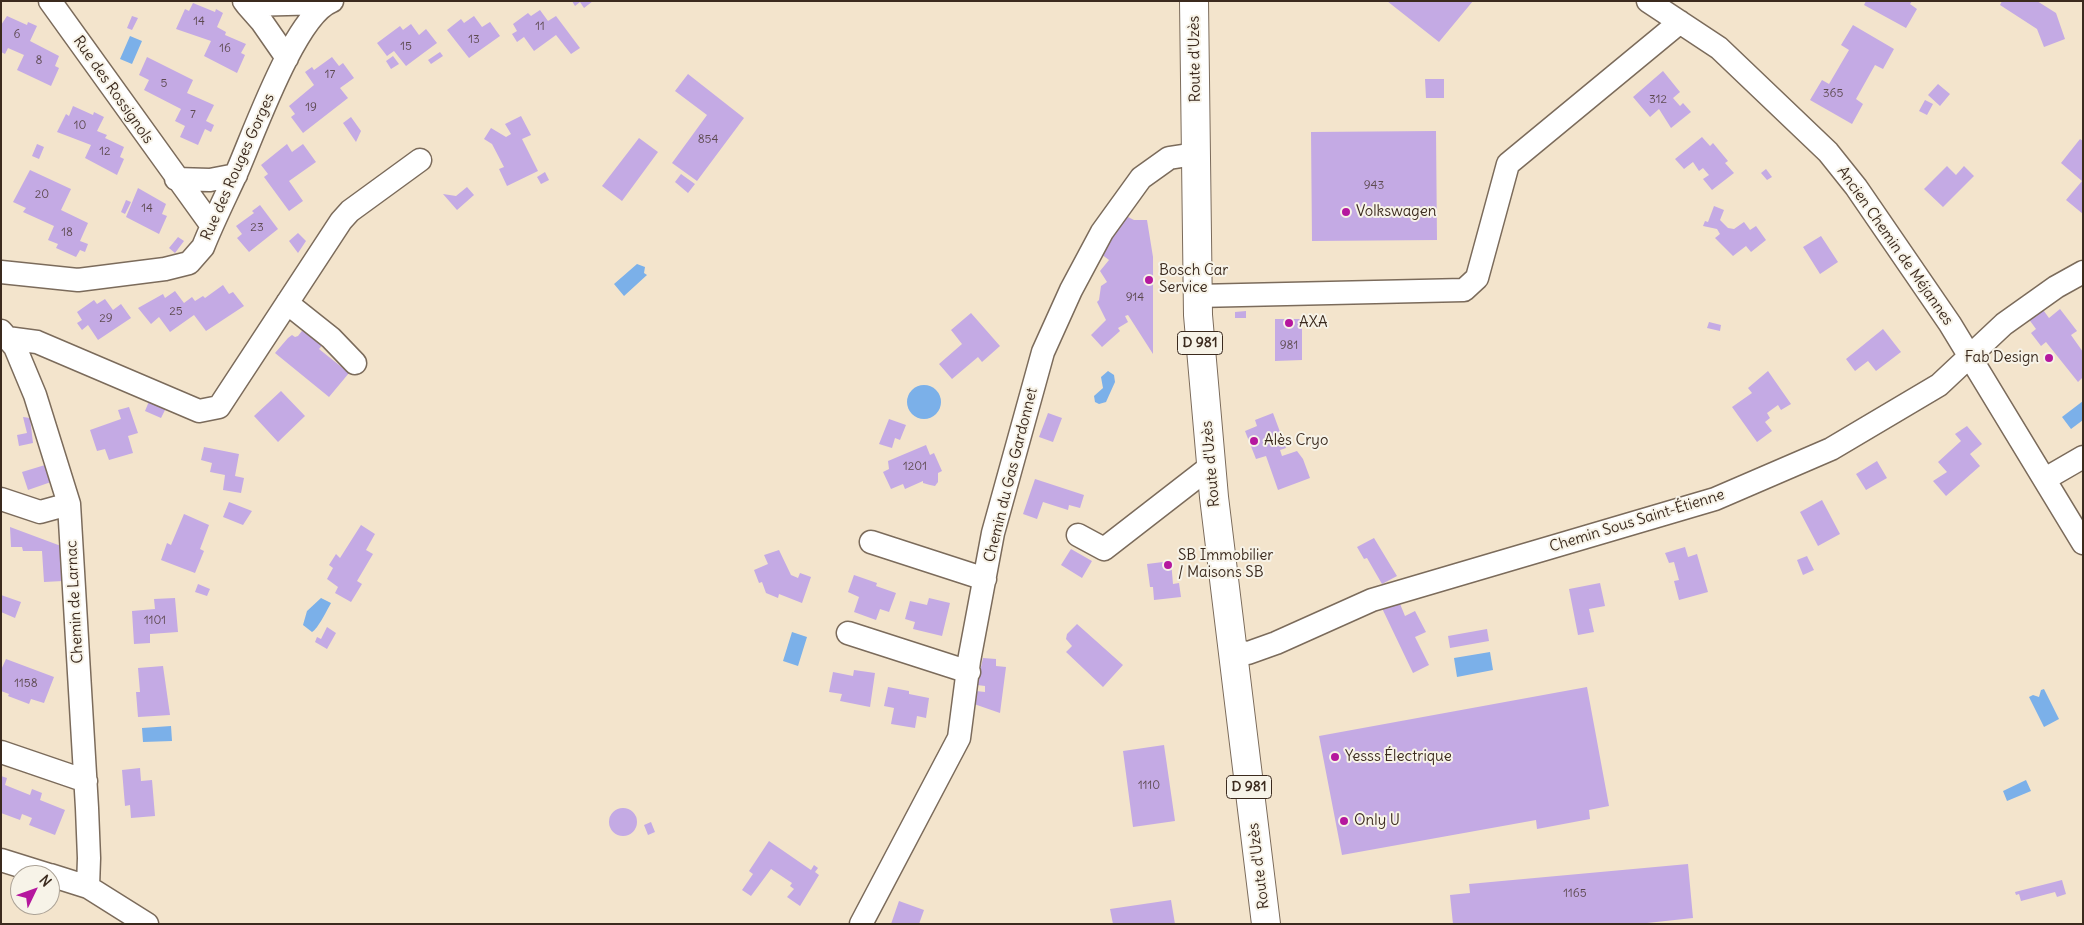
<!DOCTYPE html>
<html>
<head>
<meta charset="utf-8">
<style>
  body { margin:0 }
  #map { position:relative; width:2084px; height:925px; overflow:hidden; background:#f3e4cc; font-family:Delius,sans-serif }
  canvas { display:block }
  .frame { position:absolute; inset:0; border:2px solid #3b2a1e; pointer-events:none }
  .north { position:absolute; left:10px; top:865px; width:50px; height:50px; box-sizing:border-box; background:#f7f3e8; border:1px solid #aca397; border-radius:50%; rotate:48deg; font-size:14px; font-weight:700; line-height:20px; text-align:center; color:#3b2a1e }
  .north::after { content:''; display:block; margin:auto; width:18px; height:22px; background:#b5179e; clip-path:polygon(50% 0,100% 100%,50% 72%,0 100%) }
</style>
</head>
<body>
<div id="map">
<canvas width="2084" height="925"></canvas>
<div class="frame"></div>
<div class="north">N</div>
</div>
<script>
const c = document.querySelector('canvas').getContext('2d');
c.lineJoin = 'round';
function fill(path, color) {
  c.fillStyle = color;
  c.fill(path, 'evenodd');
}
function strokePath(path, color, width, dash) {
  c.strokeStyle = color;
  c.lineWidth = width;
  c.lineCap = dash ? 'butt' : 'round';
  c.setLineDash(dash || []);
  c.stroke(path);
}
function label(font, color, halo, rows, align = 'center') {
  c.font = font + ' Delius,sans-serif';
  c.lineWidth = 4;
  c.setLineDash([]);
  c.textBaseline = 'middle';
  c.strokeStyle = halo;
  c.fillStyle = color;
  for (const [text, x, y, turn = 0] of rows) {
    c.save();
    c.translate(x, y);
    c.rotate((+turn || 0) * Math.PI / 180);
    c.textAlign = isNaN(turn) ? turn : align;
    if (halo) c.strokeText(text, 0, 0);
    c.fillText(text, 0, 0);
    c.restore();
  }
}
fill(new Path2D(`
  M130,36L142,41L132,64L120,59Z
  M637,264L645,267L644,273L647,275L624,296L614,284Z
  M1108,371L1114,375L1115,382L1106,402L1099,404L1095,402L1094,396L1103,388L1101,377Z
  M907 402a17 17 0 1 1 34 0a17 17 0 1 1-34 0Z
  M2083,401V420L2071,429L2062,417Z
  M321,598L331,603C327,610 318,629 312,632L303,625L307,611Z
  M792,632L807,637L798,666L783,661Z
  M1490,652L1493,670L1457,677L1454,658Z
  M2044,689L2059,719L2044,727L2029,697L2033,695L2039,697L2041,690Z
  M171,726L172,741L143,742L142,728Z
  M2026,780L2031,791L2007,801L2003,791Z`), '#7bb0e9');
fill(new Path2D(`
  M572,1H593L584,8L580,2L575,6Z
  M1387,1H1473L1439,42Z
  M1866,1H1912L1910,4L1917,9L1906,28L1864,5Z
  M2002,1H2037L2056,13L2065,39L2044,47L2037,29L2000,5Z
  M193,3L215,12L216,9L223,13L217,27L226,32L225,35L246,44L241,53L245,55L237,73L204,56L211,41L176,29L185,9L189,11Z
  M540,10L548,21L556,16L580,48L571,54L556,35L534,51L524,37L517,42L512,34L517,31L513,24L528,13L531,16Z
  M7,16L27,25L28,22L37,26L30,41L59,56L55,66L59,68L51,86L17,70L24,55L8,48L5,54L1,52V25Z
  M132,16L138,18L132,30L127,28Z
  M474,16L482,27L490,22L500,36L469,58L447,30L461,19L464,23Z
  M411,24L419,35L426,29L437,43L406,66L394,51L387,56L377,43L400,26L403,30Z
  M1853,25L1894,49L1883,69L1875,65L1856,99L1863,104L1852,124L1810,100L1822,80L1829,84L1849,50L1841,45Z
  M440,52L443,56L431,64L428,60Z
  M393,56L399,64L391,69L386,61Z
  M147,57L193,80L187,93L214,105L206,121L214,125L211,132L205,129L198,145L180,137L185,126L175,121L181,109L144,90L149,80L139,75Z
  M332,57L339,66L343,63L354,78L340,88L348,98L303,133L291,117L295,114L289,106L314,85L305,72L312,67L314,70Z
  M1663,71L1680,92L1673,98L1680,106L1683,103L1691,112L1671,128L1659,109L1650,117L1633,97Z
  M688,74L744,118L697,181L672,163L707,115L675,91Z
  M1425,79H1444V98H1426Z
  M1938,84L1950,94L1940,106L1928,95Z
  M1925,100L1933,104L1927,115L1919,111Z
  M73,106L93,115L94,112L104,117L97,131L107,135L105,138L124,147L120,157L124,159L117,175L85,158L91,145L57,132L66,114L69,116Z
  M521,116L531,135L522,139L538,171L507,186L499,169L504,167L492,144L484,139L491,128L506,137L511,134L505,124Z
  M351,117L361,131L356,142L343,123Z
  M1436,131L1437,240L1312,241L1311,132Z
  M1702,137L1710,146L1713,143L1728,161L1725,163L1734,173L1712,190L1703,179L1709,175L1703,168L1699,171L1693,162L1684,169L1675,159Z
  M639,138L658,152L622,201L602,186Z
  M2080,139L2083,141V214L2066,200L2082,181L2061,163Z
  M37,144L44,147L39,159L32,156Z
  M287,144L292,152L303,144L316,162L289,181L303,201L289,211L264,177L268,174L261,165Z
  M1947,166L1956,175L1964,166L1974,176L1943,207L1924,189Z
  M1766,169L1772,177L1767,180L1761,173Z
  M30,170L71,189L61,210L88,223L80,241L88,244L85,252L80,250L76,257L56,248L58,244L48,240L54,226L23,212L26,208L13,202Z
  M545,172L549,180L541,184L537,177Z
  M681,174L695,184L688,193L675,182Z
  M467,187L474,195L457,210L443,194L456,196Z
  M138,188L166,204L162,214L167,216L159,234L126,217Z
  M126,200L131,202L125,214L121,212Z
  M260,205L278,229L249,252L237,238L242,234L236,226L254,213L252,211Z
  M1714,206L1724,210L1720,220L1728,228L1734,229L1744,222L1750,230L1756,226L1766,240L1751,252L1746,246L1733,256L1715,238L1720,234L1717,229L1703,226L1705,221L1708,222Z
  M1126,216L1134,220H1147L1153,257V354L1128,315L1125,316L1128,322L1118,328L1120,331L1102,347L1091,335L1106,320L1097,302L1099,300L1101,286L1107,282L1100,271L1109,260L1101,254Z
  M298,233L306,241L298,253L289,241Z
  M1821,236L1838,262L1820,274L1803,247Z
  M178,237L184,241L175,253L169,248Z
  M223,285L229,294L233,292L244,306L206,331L194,315L170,332L159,317L151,324L138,308L163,294L165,298L175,291L184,303L192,297L195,301L203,296L205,298Z
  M105,299L113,310L121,304L131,318L98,340L88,325L82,330L77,323L82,320L77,312L94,300L97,304Z
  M2041,307L2049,318L2060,309L2077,331L2071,335L2083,352V377L2078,382L2046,342L2041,346L2031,333L2036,329L2028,318Z
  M1246,311V318H1235V312Z
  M971,313L1000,346L982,362L978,357L952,379L939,364L962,344L951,330Z
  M1275,319H1302V360L1275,361Z
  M1709,322L1721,325L1720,331L1707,328Z
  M305,327L324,343L319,349L349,373L329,397L275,353L288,338L292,335L295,337L298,336Z
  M1883,329L1901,352L1876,371L1868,361L1855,371L1846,359Z
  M1768,371L1791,404L1781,410L1778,405L1767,413L1770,418L1765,422L1772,431L1757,442L1732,407L1752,393L1748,388Z
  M281,391L305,416L278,442L254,416Z
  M150,399L167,406L161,418L145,411Z
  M129,407L138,433L128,436L133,453L109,460L105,449L97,451L90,430L121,419L118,410Z
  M1048,413L1062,418L1053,442L1039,437Z
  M1273,413L1286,448L1280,450L1282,456L1297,451L1303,459L1310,478L1278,490L1266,456L1256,459L1245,431L1257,426L1255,420Z
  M23,417L30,418L33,443L19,446L17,435L27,433Z
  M889,419L906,425L900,440L895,438L892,448L879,444Z
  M1967,426L1982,444L1970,454L1980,466L1946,496L1933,481L1947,472L1938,462L1961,441L1955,434Z
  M926,445L930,455L934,453L942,471L938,473V482L935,486L930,485L923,483V481L905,489L903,484L891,489L883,472L889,469L888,461Z
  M204,447L239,454L235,476L244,478L241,493L223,490L225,475L210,472L212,463L201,460Z
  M1877,461L1887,478L1866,490L1856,474Z
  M45,465L51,482L28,490L22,472Z
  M1035,479L1084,495L1080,508L1069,505L1068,510L1043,502L1037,519L1023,514Z
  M1822,500L1840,534L1818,546L1800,512Z
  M229,502L252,511L243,525L223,517Z
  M184,514L209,525L200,549L204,551L195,573L161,560L167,543L171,545Z
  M361,525L375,534L366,550L373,554L357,581L362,584L351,602L335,593L338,587L327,579L333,568L329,565L336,554L340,558Z
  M10,527L61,546L63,581L44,582L42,551H23L22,547H11Z
  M1374,538L1397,576L1382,584L1367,558L1364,559L1357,547Z
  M1685,547L1688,557L1697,554L1708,592L1679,600L1674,581L1679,580L1674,562L1669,563L1665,553Z
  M1071,549L1092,561L1082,578L1061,565Z
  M779,550L791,575L798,578L800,573L811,577L802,603L779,594L778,598L766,593L762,582L759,583L754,570L768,564L764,555Z
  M1807,556L1814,570L1803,575L1797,560Z
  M1171,561L1173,584L1179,583L1181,597L1154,600L1153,587H1150L1147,564Z
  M854,575L877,583L876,586L896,593L889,612L880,609L876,620L854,612L859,597L848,592Z
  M1600,583L1605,606L1589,609L1594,632L1578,635L1569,589Z
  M198,584L210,589L207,596L195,592Z
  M1,595L21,602L15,618L1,612Z
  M175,598L178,632L150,634V643L134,644L132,611L155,609L154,599Z
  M929,598L950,603L942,636L913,629L915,622L905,619L910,601L927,605Z
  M1398,599L1405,616L1415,611L1426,632L1415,637L1429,665L1413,673L1380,604Z
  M1077,624L1123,665L1103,687L1066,652L1072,646L1066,639L1067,634Z
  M327,627L336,633L327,649L315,642L317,637L321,639Z
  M1487,629L1489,641L1450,648L1448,636Z
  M983,658L996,659V666L1006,667L1000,713L974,704L976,691L985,692V686L977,685Z
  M6,659L54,677L44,703L31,699L29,704L8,696L9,694L1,691V670Z
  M163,666L170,715L138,717L136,692H140L138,668Z
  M854,670L875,673L870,707L840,701L842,694L829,692L833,672L853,676Z
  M888,687L909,691V694L929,698L926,718L917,716L915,728L891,724L894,708L884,706Z
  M1587,687L1609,806L1589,810L1590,819L1537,829L1536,820L1342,855L1319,736Z
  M1164,745L1175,821L1133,827L1123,751Z
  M140,768L141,781L152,780L155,816L131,818L130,805L125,806L122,770Z
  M1,776L7,778L5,785L30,795L32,789L42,793L40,800L65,810L55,835L29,825L32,818L22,814L20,820L1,813Z
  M609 822a14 14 0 1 1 28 0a14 14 0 1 1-28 0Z
  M651,822L655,832L648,835L644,825Z
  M769,841L811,870L814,865L818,868L815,872L819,875L800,906L787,897L794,889L790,886L792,883L771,869L751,896L742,890L753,874L749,871Z
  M1688,864L1693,918L1638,924H1453L1450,895L1470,893L1469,884Z
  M2062,880L2066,894L2057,897L2055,892L2021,901L2019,894L2016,895L2015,892Z
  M1171,900L1175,924H1113L1110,909Z
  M899,901L924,910L919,924H891Z`), '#c4aae4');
const minor = new Path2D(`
  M50,1L212,226
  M244,1L247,5L327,3
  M1648,1L1719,48L1828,152L1856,187L1950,324L2083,543
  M247,5L262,22L287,58
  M176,179L210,180L236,175
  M1,272L78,280L165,269L189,263L203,247C213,222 225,198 236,174C253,136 295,15 332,1
  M1197,296L1464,290L1477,278L1508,164L1680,22
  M287,303L331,338L355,363
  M1,331L15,347L35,395L69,504L87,808L89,858L88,887
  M7,338L37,342L199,411L219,407L341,221L350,211L420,160
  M2045,479L2083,457
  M1,499L40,512L69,504
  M1078,535L1104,549L1211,466
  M871,542L985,579
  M848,633L969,672
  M1233,651L1248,653L1276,643L1372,600L1715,499L1831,449L1939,385L2004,324L2056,287L2083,272
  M1,752L86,781
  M1,860L49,875
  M50,875L88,887L147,924
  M861,924L959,738L969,661L993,533L1043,352L1071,290L1102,232L1141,178L1169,158L1195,154`);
const major = new Path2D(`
  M1194,1L1198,315L1214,497L1266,924`);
strokePath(minor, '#7b6b5b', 25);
strokePath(major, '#7b6b5b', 30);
strokePath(minor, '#fff', 22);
strokePath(major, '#fff', 28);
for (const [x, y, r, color] of [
  [1346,212,5,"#b5179e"],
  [1149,280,5,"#b5179e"],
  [1289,323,5,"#b5179e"],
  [2049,358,5,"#b5179e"],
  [1254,441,5,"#b5179e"],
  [1168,565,5,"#b5179e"],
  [1335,757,5,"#b5179e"],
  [1344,821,5,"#b5179e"]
]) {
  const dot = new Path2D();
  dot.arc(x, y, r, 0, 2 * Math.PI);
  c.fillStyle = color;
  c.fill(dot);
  strokePath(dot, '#f7f3e8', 2);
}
label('12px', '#5d4a50', null, [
  ["14",199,22],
  ["11",540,27],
  ["6",17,35],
  ["13",474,40],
  ["15",406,47],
  ["16",225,49],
  ["8",39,61],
  ["17",330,75],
  ["5",164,84],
  ["365",1833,94],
  ["312",1658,100],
  ["19",311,108],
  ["7",193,115],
  ["10",80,126],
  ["854",708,140],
  ["12",105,152],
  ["943",1374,186],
  ["20",42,195],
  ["14",147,209],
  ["23",257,228],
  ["18",67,233],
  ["914",1135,298],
  ["25",176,312],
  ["29",106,319],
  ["981",1289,346],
  ["1201",915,467],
  ["1101",155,621],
  ["1158",26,684],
  ["1110",1149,786],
  ["1165",1575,894]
]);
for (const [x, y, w] of [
  [1200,343,45],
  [1249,787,45]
]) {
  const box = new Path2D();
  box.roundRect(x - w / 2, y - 11.5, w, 23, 4);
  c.fillStyle = '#f7f3e8';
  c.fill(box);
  strokePath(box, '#3b2a1e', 1);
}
label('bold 14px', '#3b2a1e', null, [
  ["D 981",1200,343],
  ["D 981",1249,787]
]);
label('15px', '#3b2a1e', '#f7f3e8', [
  ["Route d'Uzès",1195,59,-91],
  ["Rue des Rossignols",113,90,55],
  ["Rue des Rouges Gorges",238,167,-66],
  ["Ancien Chemin de Méjannes",1895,246,55],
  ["Route d'Uzès",1211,464,-95],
  ["Chemin du Gas Gardonnet",1011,475,-76],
  ["Chemin Sous Saint-Étienne",1637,521,-17],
  ["Chemin de Larnac",75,602,-93],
  ["Route d'Uzès",1259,866,-97]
]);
label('15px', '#3b2a1e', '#f7f3e8', [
  ["Volkswagen",1356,212],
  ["Bosch Car",1159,271],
  ["Service",1159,288],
  ["AXA",1299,323],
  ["Fab Design",2039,358,"right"],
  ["Alès Cryo",1264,441],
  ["SB Immobilier",1178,556],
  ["/ Maisons SB",1178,573],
  ["Yesss Électrique",1345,757],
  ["Only U",1354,821]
], 'left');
</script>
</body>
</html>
